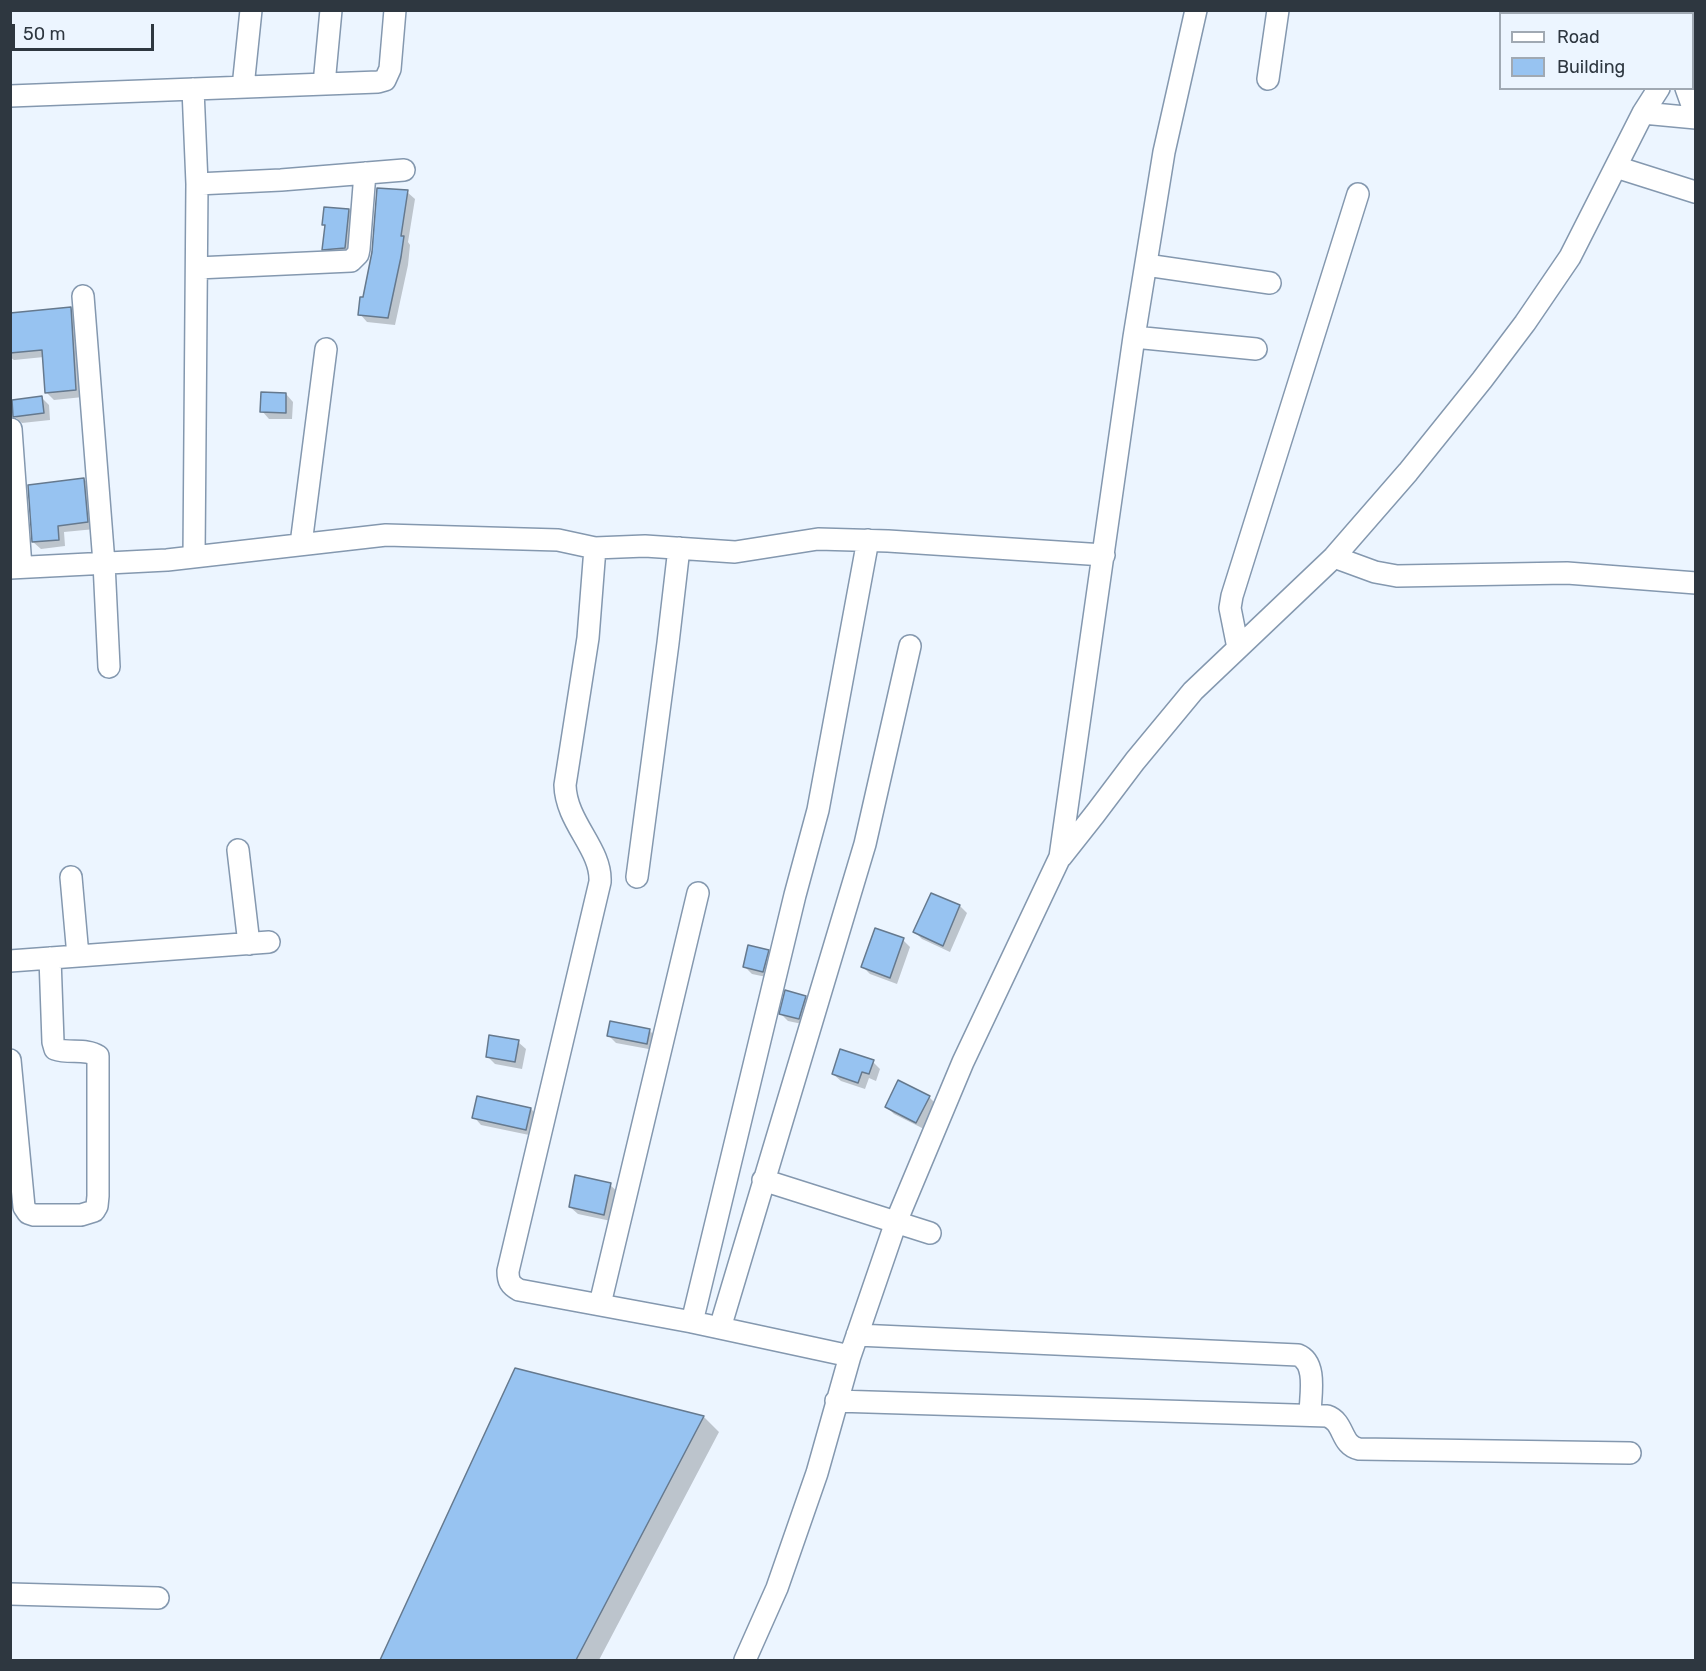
<!DOCTYPE html>
<html>
<head>
<meta charset="utf-8">
<style>
  body { margin:0 }
  #map { position:relative; width:1706px; height:1671px; overflow:hidden; background:#ecf5ff; font-family:Rubik,sans-serif }
  canvas { display:block }
  .frame { position:absolute; inset:0; border:12px solid #2e3740; pointer-events:none }
  .legend { position:absolute; left:1499px; top:12px; width:195px; height:78px; box-sizing:border-box; background:#ecf5ff; border:2px solid #a0a9b3; margin:0; padding:8px 10px; list-style:none; font-size:18px; color:#2e3740 }
  .legend li { display:flex; align-items:center; gap:12px; height:30px }
  .legend b { width:30px; border:2px solid #a0a9b3 }
  .scale { position:absolute; left:12px; top:24px; width:142px; height:27px; box-sizing:border-box; border:3px solid #2e3740; border-top:0; padding-left:8px; font-size:18px; line-height:21px; white-space:nowrap; color:#2e3740; -webkit-text-stroke:4px #ecf5ff; paint-order:stroke }
</style>
</head>
<body>
<div id="map">
<canvas width="1706" height="1671"></canvas>
<div class="frame"></div>
<ul class="legend">
<li><b style="height:8px;background:#fff"></b>Road</li>
<li><b style="height:16px;background:#97c3f1"></b>Building</li>
</ul>
<div class="scale">50 m</div>
</div>
<script>
const c = document.querySelector('canvas').getContext('2d');
c.lineJoin = 'round';
function fill(path, color) {
  c.fillStyle = color;
  c.fill(path, 'evenodd');
}
function strokePath(path, color, width, dash) {
  c.strokeStyle = color;
  c.lineWidth = width;
  c.lineCap = dash ? 'butt' : 'round';
  c.setLineDash(dash || []);
  c.stroke(path);
}
fill(new Path2D(`
  M407,192L415,199L408,242L410,245L408,265L395,325L367,322L360,314L365,299L373,252Z
  M349,210L356,218L352,255L331,256L323,249L326,227L323,224Z
  M71,309L78,316L83,397L54,400L47,393L44,357L14,360L10,357V315Z
  M286,394L293,402L292,419H269L262,411Z
  M42,398L49,405L50,420L22,423L14,416Z
  M84,479L91,486L95,529L64,532L65,546L41,549L33,542Z
  M960,906L967,913L950,952L922,939L915,932Z
  M903,940L910,947L897,984L870,974L863,967Z
  M768,951L775,958L771,978L752,974L745,967Z
  M806,997L813,1004L807,1025L788,1021L781,1014Z
  M650,1031L657,1038L654,1050L616,1043L608,1035Z
  M518,1042L526,1049L522,1069L495,1064L487,1056Z
  M873,1062L880,1069L876,1081L869,1078L865,1089L841,1081L833,1074Z
  M929,1097L936,1104L924,1129L894,1114L887,1107Z
  M531,1109L538,1116L534,1136L481,1125L474,1117Z
  M610,1185L618,1192L611,1221L578,1214L570,1207Z
  M516,1370L704,1417L719,1432L599,1660H382Z`), '#0003');
const building = new Path2D(`
  M377,188L408,190L401,236H404L401,257L388,318L358,315L360,297H363L372,252Z
  M324,207L349,209L345,248L322,250L325,225H322Z
  M71,307L76,390L45,393L42,350L10,353V313Z
  M261,392L286,393V413L260,412Z
  M42,396L44,413L13,417L12,400Z
  M84,478L88,522L58,526L59,540L32,542L28,485Z
  M931,893L960,905L943,946L913,932Z
  M875,928L904,938L890,978L861,967Z
  M748,945L769,950L763,972L743,967Z
  M785,990L806,996L799,1019L779,1014Z
  M610,1021L650,1029L647,1044L607,1036Z
  M489,1035L519,1040L515,1062L486,1057Z
  M840,1049L874,1060L869,1074L862,1072L858,1083L832,1074Z
  M898,1080L930,1096L916,1123L885,1107Z
  M477,1096L531,1108L526,1130L472,1118Z
  M575,1175L611,1183L604,1215L569,1207Z
  M515,1368L704,1416L576,1660H380Z`);
fill(building, '#97c3f1');
strokePath(building, '#65798e', 1.5);
const minor = new Path2D(`
  M1692,35L1696,30
  M1268,79L1278,10
  M324,84L331,10
  M243,87L251,10
  M1686,88L1696,116
  M193,89L197,184L194,557
  M10,96L378,82L385,80L390,69L395,10
  M1643,113L1696,118
  M1616,167L1695,192
  M197,184L281,180L404,170
  M1146,265L1270,283
  M197,268L351,261L358,254L359,249L365,173
  M83,296L104,563L109,667
  M1134,337L1256,349
  M11,429L21,567
  M301,544L326,349
  M595,548L588,638L565,785C566,823 602,849 600,882L508,1271C508,1281 510,1285 519,1290L692,1322L850,1356
  M1334,557L1375,572L1397,576L1567,573L1696,583
  M10,568L167,560L386,535L558,540L595,548L645,546L735,552L818,539L888,541L1104,555
  M1238,648L1230,608L1232,596L1358,194
  M238,850L249,944
  M1061,857L1095,814L1135,761L1193,691L1334,557L1408,472L1482,380L1525,323L1570,257L1643,113L1659,88
  M71,877L78,956
  M637,877L668,643L679,548
  M10,961L269,942
  M10,1060L24,1207L28,1213L34,1215H81L94,1211L97,1206L98,1196V1056C86,1048 69,1054 55,1049L53,1042L50,958
  M763,1180L930,1233
  M600,1304L698,893
  M692,1322L795,895L818,810L868,540
  M720,1328L865,844L910,646
  M857,1335L1298,1355C1318,1363 1310,1397 1310,1415
  M836,1401L1327,1416C1345,1422 1340,1445 1359,1449L1630,1453
  M10,1594L158,1598
  M745,1660L777,1588L817,1473L850,1356L896,1222L963,1062L1060,857L1134,337L1164,152L1196,10`);
strokePath(minor, '#8498af', 24);
strokePath(minor, '#fff', 21);
</script>
</body>
</html>
